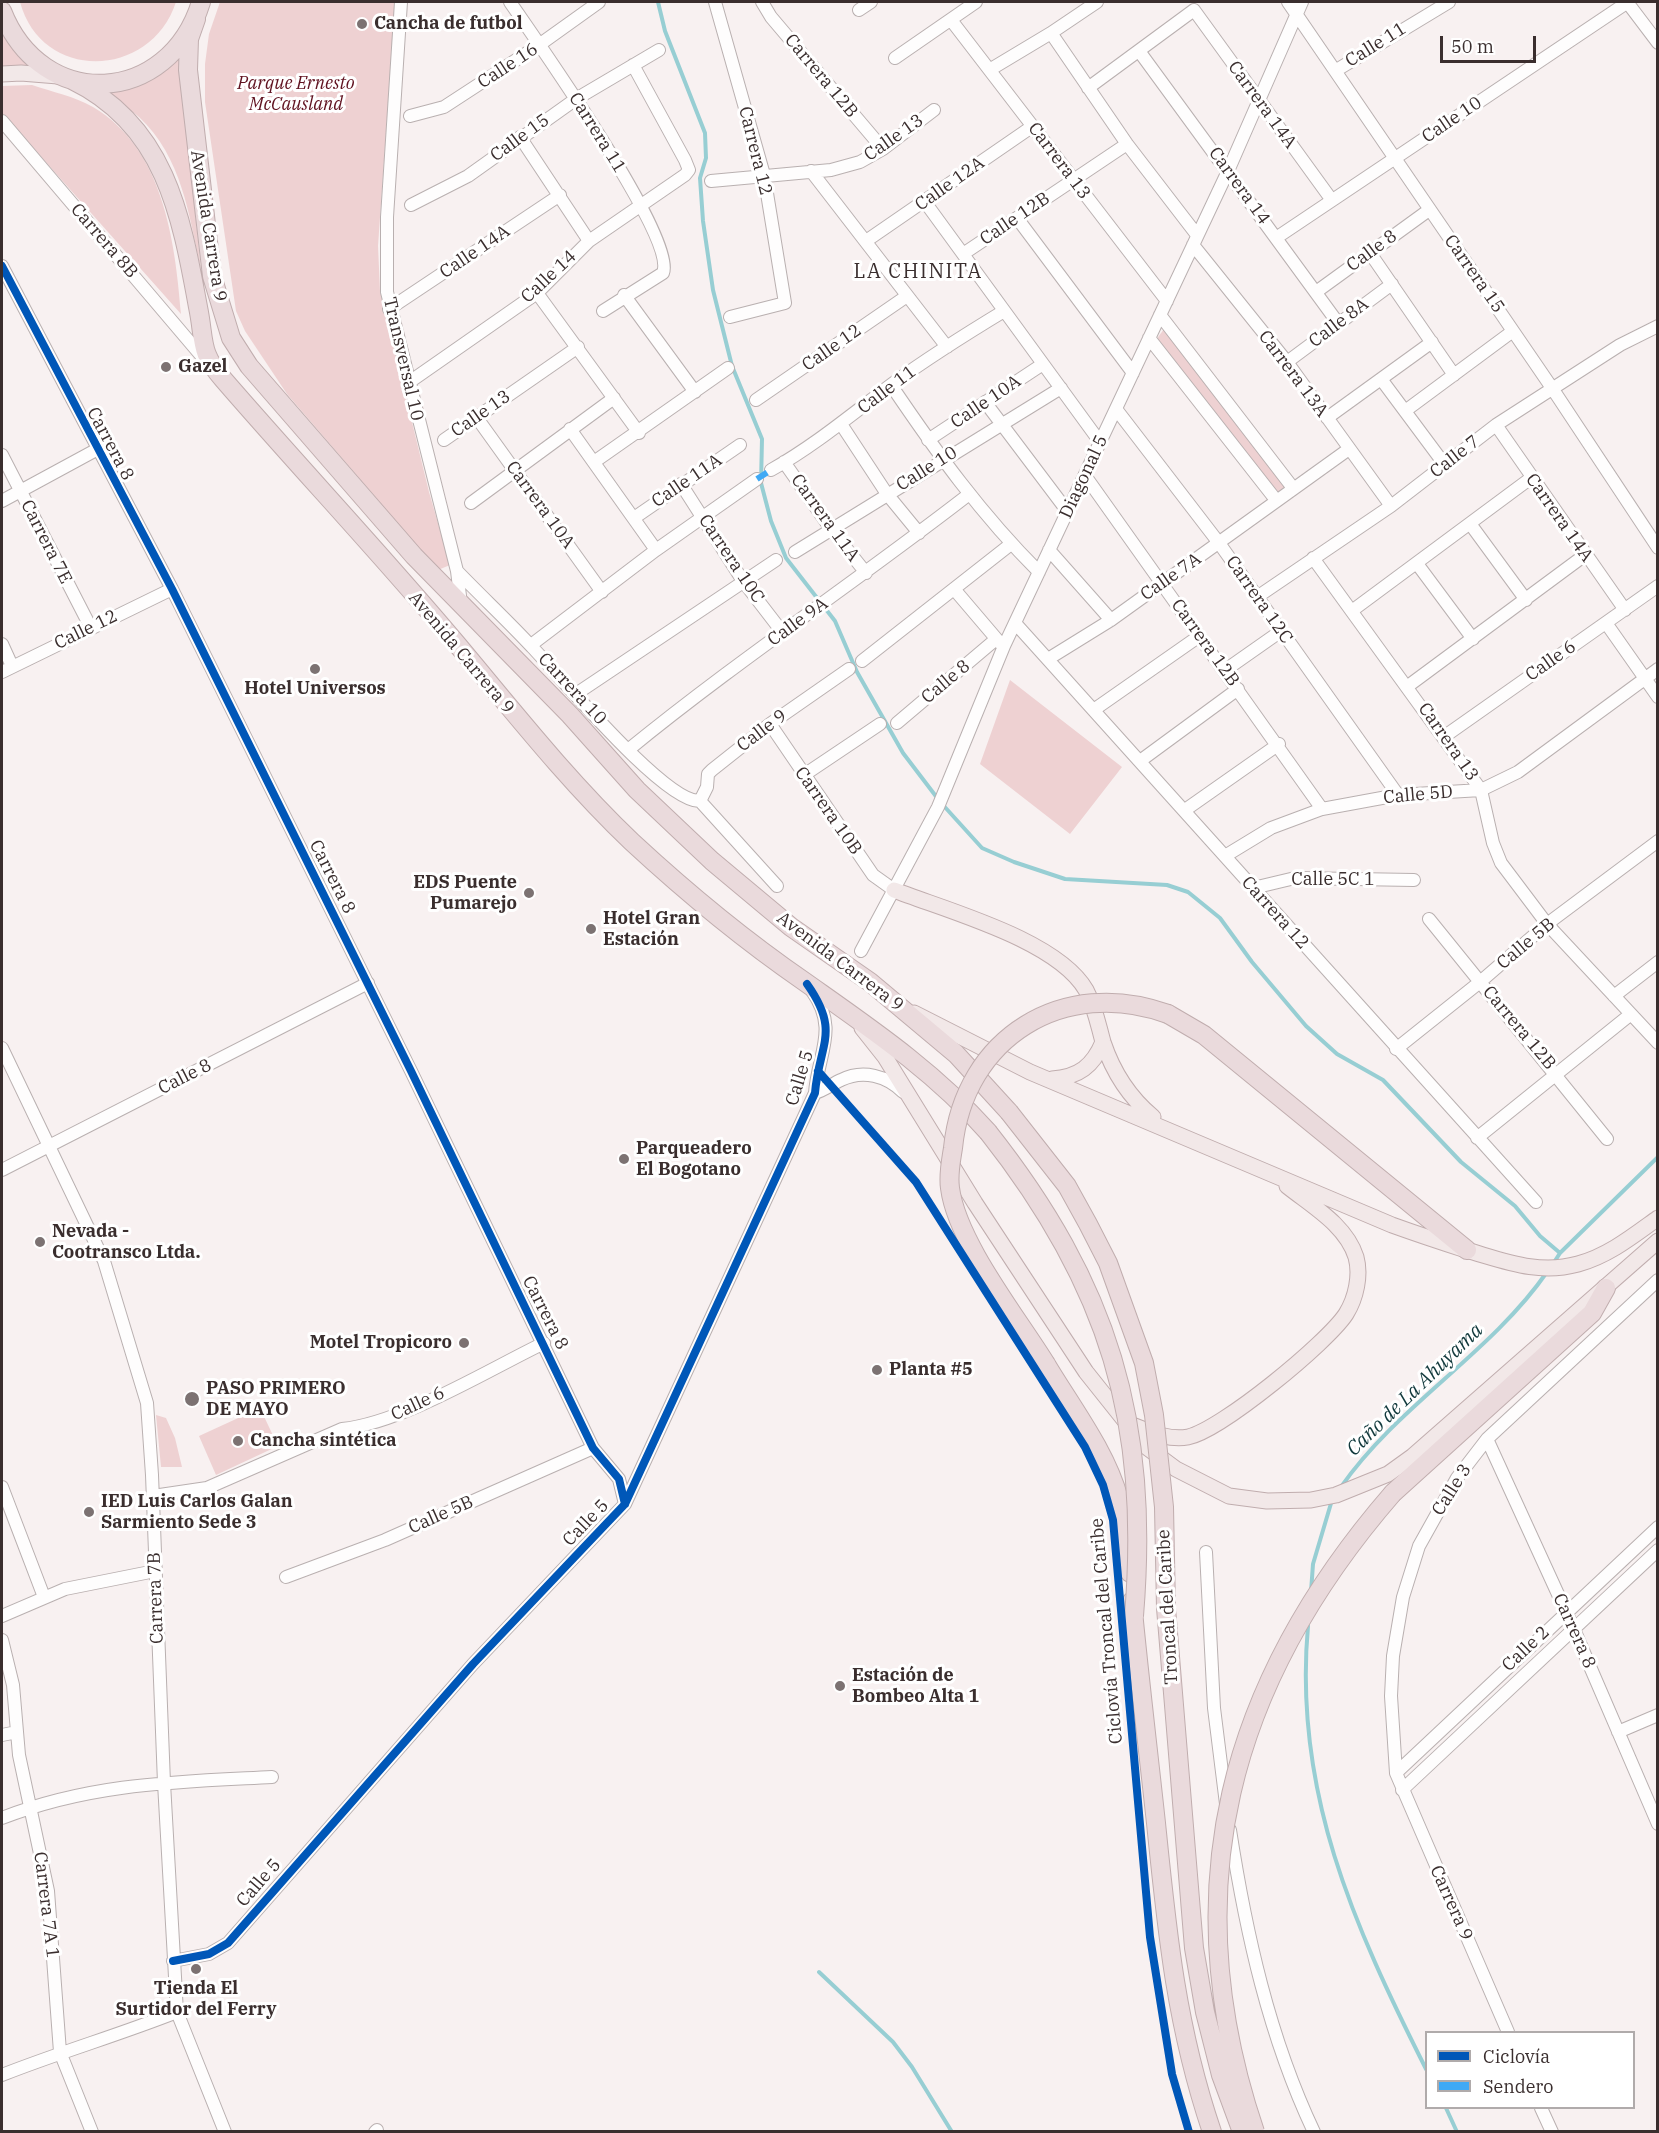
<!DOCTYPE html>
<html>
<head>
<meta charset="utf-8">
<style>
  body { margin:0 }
  #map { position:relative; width:1659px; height:2133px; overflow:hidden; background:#f8f1f1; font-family:"IBM Plex Serif",serif }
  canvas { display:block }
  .frame { position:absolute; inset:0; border:3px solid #3a2e2e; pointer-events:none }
  .legend { position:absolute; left:1425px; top:2031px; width:210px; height:78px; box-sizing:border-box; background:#fff; border:2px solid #b0abab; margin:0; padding:8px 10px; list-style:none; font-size:18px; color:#3a2e2e }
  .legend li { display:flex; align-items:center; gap:12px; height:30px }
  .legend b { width:30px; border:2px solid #b0abab }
  .scale { position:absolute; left:1440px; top:36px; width:96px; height:27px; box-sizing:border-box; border:3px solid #3a2e2e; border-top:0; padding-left:8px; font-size:18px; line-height:21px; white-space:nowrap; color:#3a2e2e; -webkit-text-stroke:4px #fff; paint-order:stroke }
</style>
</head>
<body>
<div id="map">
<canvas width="1659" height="2133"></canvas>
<div class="frame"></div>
<ul class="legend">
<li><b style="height:8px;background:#0057b8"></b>Ciclovía</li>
<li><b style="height:8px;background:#3fa9f5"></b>Sendero</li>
</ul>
<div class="scale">50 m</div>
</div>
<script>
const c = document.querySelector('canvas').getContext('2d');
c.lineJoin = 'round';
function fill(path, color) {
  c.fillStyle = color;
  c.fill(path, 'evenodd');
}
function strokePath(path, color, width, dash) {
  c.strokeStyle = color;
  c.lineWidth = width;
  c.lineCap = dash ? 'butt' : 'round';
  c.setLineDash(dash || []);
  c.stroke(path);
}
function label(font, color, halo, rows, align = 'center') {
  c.font = font + ' "IBM Plex Serif",serif';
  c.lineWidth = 6;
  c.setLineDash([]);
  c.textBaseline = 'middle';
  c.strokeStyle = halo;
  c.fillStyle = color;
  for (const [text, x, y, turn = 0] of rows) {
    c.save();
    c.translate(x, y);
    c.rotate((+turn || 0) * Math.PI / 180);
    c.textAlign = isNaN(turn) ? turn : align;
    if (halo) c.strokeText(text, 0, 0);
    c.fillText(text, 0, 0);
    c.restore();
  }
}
fill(new Path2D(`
  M20,2H176C151,79 42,83 20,2Z
  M220,2H395L378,246L380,291L429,492L450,565L438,570L287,394L245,331L236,311L205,102V64L209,34Z
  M2,31L15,51L35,68L2,67Z
  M179,56L201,270C189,215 182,157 139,117C129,108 115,101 104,94C134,88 157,78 179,56Z
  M32,85C52,92 74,96 93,107C163,148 175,240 181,314L2,113V86Z
  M1164,329L1289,487L1276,495L1156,340Z
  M1010,680L1122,767L1070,834L980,764Z
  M260,1408L278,1446L216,1475L199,1436Z
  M156,1415L166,1418L175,1438L182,1467H161Z`), '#eed1d2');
strokePath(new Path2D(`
  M658,2L665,31L705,133L706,158L700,178L703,221L713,290L732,366L762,439L761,483L771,521L786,558L835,621L857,672L903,753L938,799
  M943,805L982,848L1014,862L1065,879L1167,885L1188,892L1220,918L1252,962L1306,1026L1337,1054L1383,1080L1461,1162L1515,1206L1540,1236L1560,1253
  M1553,1264L1560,1253L1658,1157
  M1341,1487C1397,1406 1491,1353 1547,1272
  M1311,1592L1313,1564L1332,1500
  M1308,1626C1293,1791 1354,1926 1426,2069
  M819,1972L893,2042L912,2067L952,2132
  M1446,2108L1457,2132`), '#97ced3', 4);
const minor = new Path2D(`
  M401,2L387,217V292L457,571L461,604
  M510,2C536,40 677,239 663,273L603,311
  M715,2L764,175L785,303L730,317
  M762,2L771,17L883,149
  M1288,2L1552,388L1658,548
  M1627,2L1658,43
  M859,10L871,2
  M951,20L1167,301
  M1051,33L1127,144L1197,235
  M1139,51L1338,323
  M895,58L976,2
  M991,69L1051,33L1097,2
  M1335,71L1449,2
  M1088,88L1194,10L1331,199
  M410,116L444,107L539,45L599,2
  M2,121L205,360
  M520,137L589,241
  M811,171L947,347
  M711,181L831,170L860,162L883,149L934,110
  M925,202L1100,442
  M411,205L468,176L576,99L659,50
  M1017,218L1133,373
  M1276,238L1628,2
  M866,241L1033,126
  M1193,245L1287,362L1391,506
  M1370,253L1454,375
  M963,254L1127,144
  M2,266L172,589L411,1071L593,1448L619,1479L625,1504
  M1316,292L1429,210
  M537,293L639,433
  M624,295L695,392
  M389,309L560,195
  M1160,315L1293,488
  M1149,338L1276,500
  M1287,362L1392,284
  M1381,379L1445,465
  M408,383L537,293L589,241L685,175L689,170L685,160L633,65
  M891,385C937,453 981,514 1039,572
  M756,400L907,296
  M985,402L1068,512
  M1116,409L1219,543L1398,795
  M1405,411L1513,331
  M477,418L602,592
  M1327,418L1432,342
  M841,424L887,494L919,533
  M1496,425L1625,610
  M570,429L656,550
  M444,440L578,347
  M928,440L1043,364
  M2,455L91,628
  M594,462L728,368
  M784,462L831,529L866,573
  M771,470C814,446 852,414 892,384C928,358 966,334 1004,311
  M1086,477L1322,809
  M681,484L743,581L783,633
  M2,501L96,450
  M471,503L614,398
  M634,518L740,445
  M1471,525L1526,600
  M1049,550L1111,620
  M795,552L1061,388
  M1313,558L1481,790L1493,843L1501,863L1547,924L1658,1043
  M1418,565L1473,639
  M457,571C482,597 508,621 532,647C560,676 665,803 700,801L707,787L708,774L712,770L770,724L849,669
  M954,589L1000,643
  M1257,597L1391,506L1496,425L1620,345L1658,326
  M1353,610L1531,478
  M1015,623L1536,1202
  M1606,623L1658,697
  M2,644L12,666
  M531,645L656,550L757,479
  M1048,659L1111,620L1349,449
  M862,661L1011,544
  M1224,671L1281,631
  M2,672L172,589
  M1408,686L1585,555
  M576,694L776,560
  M1095,709L1198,637
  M897,723L995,640
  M770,724L873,875L894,890
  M1445,736L1658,586
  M628,750C738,660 856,582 968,495
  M1140,761L1238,689
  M804,775L880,724
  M700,801L777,886
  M1185,810L1279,744
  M1225,856L1271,828L1322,809L1398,795L1481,790L1518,772L1658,669
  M1253,888L1295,878L1414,880
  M1429,919L1607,1139
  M861,951L938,807L1004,646L1228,171L1302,2
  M1614,996L1658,962
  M2,1048L104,1261L147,1403L152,1475L164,1783L177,2012L225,2132
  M1396,1049L1480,982L1547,924L1658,841
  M815,1093C825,1090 832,1084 841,1080C863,1069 887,1076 903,1092
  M1477,1138L1631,1014
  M2,1170L368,983
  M1487,1439L1573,1627L1658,1824
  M2,1487L44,1597
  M153,1496L207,1488L342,1429C402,1423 488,1370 544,1343
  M1206,1552L1214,1708L1226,1804
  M286,1577L385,1540L593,1448
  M2,1616L65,1589L155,1571
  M2,1640L13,1685L19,1755L48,1891L60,2052L92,2132
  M1618,1732L1658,1715
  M2,1735L17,1732
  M1396,1773L1658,1527
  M1402,1790L1658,1550
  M2,1818C92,1783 176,1782 272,1777
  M1230,1830C1246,1933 1269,2037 1314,2132
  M173,1961L209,1954L228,1943L473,1664L625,1504L815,1093C818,1053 839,1029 812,991
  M1508,2032L1396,1773L1391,1696L1393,1656L1403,1597L1419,1546L1457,1478L1487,1439L1658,1280
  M2,2075C60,2052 119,2035 177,2012
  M1541,2108L1552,2132
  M375,2132L377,2130`);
const major = new Path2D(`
  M2,74L21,73L58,76
  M894,890C948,911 1057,940 1086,990C1095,1007 1098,1024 1103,1042C1113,1072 1129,1097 1153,1117
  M914,1013L1030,1072L1392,1225C1417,1234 1441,1242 1466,1250C1505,1261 1538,1275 1578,1264C1608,1256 1633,1236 1658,1218
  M862,1028L885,1057L975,1203L1086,1372L1145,1446L1176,1469L1229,1496L1267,1501L1311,1500L1336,1495L1388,1474L1413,1456L1658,1241
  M1052,1079C1079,1077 1093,1066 1103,1042
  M1127,1423C1146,1430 1167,1441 1188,1437C1221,1430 1327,1343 1346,1314C1356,1298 1361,1275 1356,1257C1346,1225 1312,1206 1287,1186`);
const highway = new Path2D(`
  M2,11C42,113 169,106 201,2
  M196,19L189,39L188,70L212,276L231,338L249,366L414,556L570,715L637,790L712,861L791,927L870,982L956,1054L1009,1112
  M72,80C165,125 181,214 198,307C205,341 199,352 223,379C300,468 381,554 456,643C513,711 567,780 632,842C686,892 744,940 805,982C870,1028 934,1071 988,1132
  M1168,1014L1204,1035L1467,1250
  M1046,1364C1071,1406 1106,1451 1119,1499C1126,1523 1128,1548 1130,1573
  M1393,1493L1592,1313L1606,1288
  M1132,1601C1139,1675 1148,1749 1156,1823C1167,1932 1176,2026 1212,2132`);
strokePath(minor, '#b9b0b0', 14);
strokePath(major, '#c0adae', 17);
strokePath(highway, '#c0adae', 20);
strokePath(minor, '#fefdfd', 12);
strokePath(major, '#f2e8e8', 15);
strokePath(highway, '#eadadc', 18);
const highwayBridge = new Path2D(`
  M1009,1112L1067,1186L1088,1224L1108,1263L1144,1363L1154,1415L1164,1507L1166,1608L1194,1948L1205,2012L1221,2075L1242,2132
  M988,1132C1109,1285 1150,1422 1134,1616
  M1046,1364C1017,1317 957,1242 950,1188C948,1174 951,1161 953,1148C964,1037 1064,976 1168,1014
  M1255,2132C1173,1890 1228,1683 1393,1493`);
strokePath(highwayBridge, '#c0adae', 20, []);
strokePath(highwayBridge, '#eadadc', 18);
strokePath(new Path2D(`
  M757,479L771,470`), '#3fa9f5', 6, [12, 6]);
strokePath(new Path2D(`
  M2,266L172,589L411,1071L593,1448L619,1479L625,1504
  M818,1071L916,1182L1085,1447L1103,1485L1113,1520L1150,1937L1172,2074L1189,2132
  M173,1961L209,1954L228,1943L473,1664L625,1504L815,1093C819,1044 841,1032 807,984`), '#0057b8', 8);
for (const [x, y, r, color] of [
  [362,24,6,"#7c7272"],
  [166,367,6,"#7c7272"],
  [315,669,6,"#7c7272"],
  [529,893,6,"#7c7272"],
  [591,929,6,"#7c7272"],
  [624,1159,6,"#7c7272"],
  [40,1242,6,"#7c7272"],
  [464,1343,6,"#7c7272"],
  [877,1370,6,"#7c7272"],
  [192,1399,8,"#7c7272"],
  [238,1441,6,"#7c7272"],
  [89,1512,6,"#7c7272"],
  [840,1686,6,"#7c7272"],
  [196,1969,6,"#7c7272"]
]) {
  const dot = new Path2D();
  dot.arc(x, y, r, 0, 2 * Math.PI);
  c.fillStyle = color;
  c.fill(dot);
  strokePath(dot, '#fff', 2);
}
label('bold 18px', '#3a2e2e', '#fff', [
  ["Cancha de futbol",374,24],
  ["Gazel",178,367],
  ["Hotel Universos",315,689,"center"],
  ["EDS Puente",517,883,"right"],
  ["Pumarejo",517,904,"right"],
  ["Hotel Gran",603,919],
  ["Estación",603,940],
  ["Parqueadero",636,1149],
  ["El Bogotano",636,1170],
  ["Nevada -",52,1232],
  ["Cootransco Ltda.",52,1253],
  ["Motel Tropicoro",452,1343,"right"],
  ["Planta #5",889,1370],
  ["PASO PRIMERO",206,1389],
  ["DE MAYO",206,1410],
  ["Cancha sintética",250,1441],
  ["IED Luis Carlos Galan",101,1502],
  ["Sarmiento Sede 3",101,1523],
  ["Estación de",852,1676],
  ["Bombeo Alta 1",852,1697],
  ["Tienda El",196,1989,"center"],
  ["Surtidor del Ferry",196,2010,"center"]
], 'left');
label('18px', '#3a2e2e', '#fff', [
  ["Calle 11",1376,45,-32],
  ["Calle 16",508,66,-33],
  ["Carrera 12B",821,76,50],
  ["Carrera 14A",1262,105,54],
  ["Calle 10",1452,120,-34],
  ["Carrera 11",597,133,58],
  ["Calle 15",520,138,-36],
  ["Calle 13",894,138,-35],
  ["Carrera 12",755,151,76],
  ["Carrera 13",1059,161,53],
  ["Calle 12A",950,184,-35],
  ["Carrera 14",1239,186,54],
  ["Calle 12B",1015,219,-34],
  ["Avenida Carrera 9",208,226,81],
  ["Carrera 8B",104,241,49],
  ["Calle 8",1372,251,-36],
  ["Calle 14A",475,252,-34],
  ["Carrera 15",1474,274,55],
  ["Calle 14",549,277,-43],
  ["Calle 8A",1339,323,-37],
  ["Calle 12",832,348,-35],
  ["Transversal 10",403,359,77],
  ["Carrera 13A",1293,374,53],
  ["Calle 11",887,390,-37],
  ["Calle 10A",986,402,-34],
  ["Calle 13",481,414,-35],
  ["Carrera 8",110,444,62],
  ["Calle 7",1455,457,-38],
  ["Calle 10",927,469,-32],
  ["Diagonal 5",1084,477,-65],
  ["Calle 11A",687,481,-34],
  ["Carrera 10A",540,505,54],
  ["Carrera 11A",825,518,54],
  ["Carrera 14A",1559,518,55],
  ["Carrera 7E",46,542,63],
  ["Carrera 10C",731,559,56],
  ["Calle 7A",1171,577,-35],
  ["Carrera 12C",1259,600,55],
  ["Calle 9A",798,622,-36],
  ["Calle 12",86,630,-26],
  ["Carrera 12B",1205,643,54],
  ["Avenida Carrera 9",461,653,50],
  ["Calle 6",1551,661,-35],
  ["Calle 8",946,682,-40],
  ["Carrera 10",572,689,47],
  ["Calle 9",762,731,-37],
  ["Carrera 13",1448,742,55],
  ["Calle 5D",1418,795,-5],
  ["Carrera 10B",828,811,55],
  ["Carrera 8",332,877,63],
  ["Calle 5C 1",1333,880],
  ["Carrera 12",1275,913,48],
  ["Calle 5B",1526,944,-40],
  ["Avenida Carrera 9",840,962,37],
  ["Carrera 12B",1519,1028,50],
  ["Calle 8",185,1077,-27],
  ["Calle 5",800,1078,-73],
  ["Carrera 8",545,1313,63],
  ["Calle 6",418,1404,-25],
  ["Calle 3",1452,1490,-58],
  ["Calle 5B",441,1515,-24],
  ["Calle 5",586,1523,-46],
  ["Carrera 7B",156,1598,-92],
  ["Troncal del Caribe",1168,1607,-93],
  ["Ciclovía Troncal del Caribe",1107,1631,-95],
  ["Carrera 8",1574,1631,66],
  ["Calle 2",1526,1649,-43],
  ["Calle 5",259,1883,-49],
  ["Carrera 9",1451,1903,66],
  ["Carrera 7A 1",46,1905,83]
]);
label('italic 18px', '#601220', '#fff', [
  ["Parque Ernesto",296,84],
  ["McCausland",296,105]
]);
c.letterSpacing = '1.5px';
label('20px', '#3a2e2e', '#fff', [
  ["LA CHINITA",918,272]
]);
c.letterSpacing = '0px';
label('italic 20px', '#11393c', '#fff', [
  ["Caño de La Ahuyama",1415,1390,-44]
]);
</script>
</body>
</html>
